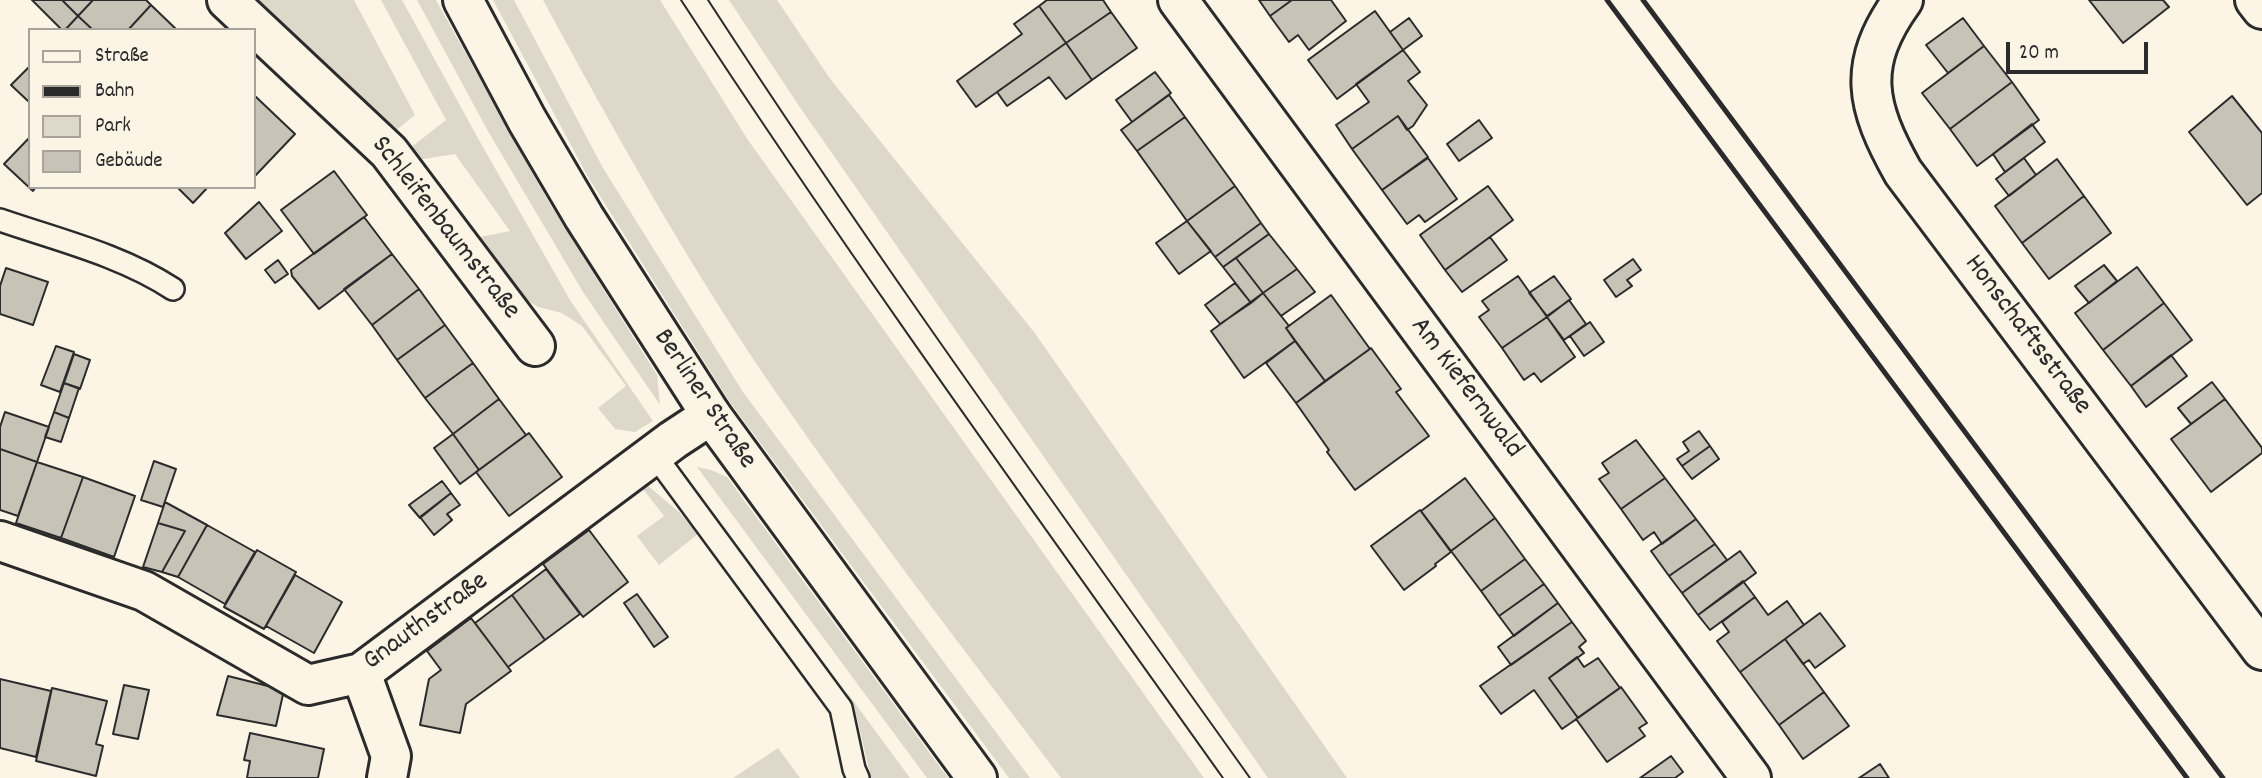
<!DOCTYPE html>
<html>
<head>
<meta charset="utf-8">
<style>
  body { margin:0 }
  #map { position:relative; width:2262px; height:778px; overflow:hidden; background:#fcf5e5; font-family:Dekko,sans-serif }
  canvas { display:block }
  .legend { position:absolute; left:28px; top:28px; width:228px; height:161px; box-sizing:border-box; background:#fcf5e5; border:2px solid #a8a49b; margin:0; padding:9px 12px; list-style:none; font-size:21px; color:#2b2b2b }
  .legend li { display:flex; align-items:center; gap:14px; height:35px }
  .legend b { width:35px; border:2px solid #a8a49b }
  .scale { position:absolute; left:2006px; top:42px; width:142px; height:32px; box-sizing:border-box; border:4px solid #2b2b2b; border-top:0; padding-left:9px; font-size:21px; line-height:24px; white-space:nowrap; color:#2b2b2b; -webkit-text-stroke:5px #fcf5e5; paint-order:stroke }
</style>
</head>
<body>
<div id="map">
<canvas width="2262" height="778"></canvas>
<ul class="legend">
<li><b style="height:9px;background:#fcf5e5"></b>Straße</li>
<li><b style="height:9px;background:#2b2b2b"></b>Bahn</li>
<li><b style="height:19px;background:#ded8ca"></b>Park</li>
<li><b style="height:19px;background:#c8c3b7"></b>Gebäude</li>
</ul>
<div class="scale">20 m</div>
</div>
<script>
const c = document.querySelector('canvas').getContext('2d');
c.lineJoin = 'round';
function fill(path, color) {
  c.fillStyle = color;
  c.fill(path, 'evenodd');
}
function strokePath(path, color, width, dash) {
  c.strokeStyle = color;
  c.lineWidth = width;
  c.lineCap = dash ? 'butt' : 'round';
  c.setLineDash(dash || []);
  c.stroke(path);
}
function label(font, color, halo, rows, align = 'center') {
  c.font = font + ' Dekko,sans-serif';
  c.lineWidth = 6;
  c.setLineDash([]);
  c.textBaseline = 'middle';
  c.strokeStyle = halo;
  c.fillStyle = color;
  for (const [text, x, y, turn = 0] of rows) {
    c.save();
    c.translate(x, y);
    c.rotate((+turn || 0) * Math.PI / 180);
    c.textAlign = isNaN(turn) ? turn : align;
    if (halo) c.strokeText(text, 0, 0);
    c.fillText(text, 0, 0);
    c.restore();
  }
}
fill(new Path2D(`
  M251,0H354L415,115L394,132Z
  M381,0H402L479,140L570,300L653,421L635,432L615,429L598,408L626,386L582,326L562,313L538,307L515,293L475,238L510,231L455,154L417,160L409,149L446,120Z
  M417,0H436L548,201L657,375L660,405L583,292L489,133Z
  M493,0H514L603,168L743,392L1030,778H1009L729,401L588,177Z
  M543,0H660L748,140L1204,778H1061C961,646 860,515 766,378C684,257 613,129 543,0Z
  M729,0H777L831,80L1034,332L1347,778H1268L799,106Z
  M697,467L711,470L727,477L948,778H927Z
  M647,485L679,512L698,534L659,565L637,536L664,516L643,489Z
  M846,691L910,778H871L857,718Z
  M778,748L800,778H733Z`), '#ded8ca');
const building = new Path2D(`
  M32,0H62L78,16L65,30H62Z
  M62,0H93L78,16Z
  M93,0H146L151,5L128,30H93L78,16Z
  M1047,0H1103L1111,12L1066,43L1039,6Z
  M1259,0H1292L1270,16Z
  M1292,0H1331L1346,21L1309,50L1298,35L1289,42L1270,16Z
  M2089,0H2163L2169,7L2123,43Z
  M151,5L177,30H128Z
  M1039,6L1066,43L976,107L957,81L1022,34L1014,24Z
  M1375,11L1403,50L1337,99L1308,60Z
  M1111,12L1137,48L1092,80L1066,43Z
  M78,16L93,30H65Z
  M1409,18L1422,36L1403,50L1390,32Z
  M1963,18L1984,46L1948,73L1926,45Z
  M1066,43L1092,80L1066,99L1049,77L1007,106L997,92Z
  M1984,46L2012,82L1950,129L1922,93Z
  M1403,50L1420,72L1408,81L1427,105L1413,126L1407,130L1398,116L1352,149L1336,125L1369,102L1356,84Z
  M30,66V99L28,101L11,85Z
  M1155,72L1171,93L1132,122L1116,100Z
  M2012,82L2039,120L1977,166L1950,129Z
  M1169,95L1185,117L1137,151L1121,130Z
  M255,96L295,134L254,177V98Z
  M2232,96L2262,133V193L2247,205L2189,132Z
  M1398,116L1428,157L1382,190L1352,149Z
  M1185,117L1235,186L1187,221L1137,151Z
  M1479,120L1492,138L1459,161L1447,144Z
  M2032,124L2045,142L2005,172L1993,154Z
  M30,137V187H36L33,191L4,164Z
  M1428,158L1457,199L1425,222L1419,215L1407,224L1382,190Z
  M2024,158L2036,175L2009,196L1996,179Z
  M2057,159L2084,196L2022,243L1995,206Z
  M334,171L367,215L314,254L281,210Z
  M1235,186L1261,223L1215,257L1187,221Z
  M1488,186L1513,220L1445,270L1420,235Z
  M177,187H208L193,203Z
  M2084,196L2111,233L2049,279L2022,243Z
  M259,202L282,231L246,259L225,233Z
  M364,217L392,254L319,309L292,276L291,270Z
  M1187,221L1211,251L1179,274L1156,243Z
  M1261,223L1269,234L1223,267L1215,257Z
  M1269,234L1297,269L1263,293L1236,258Z
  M1490,237L1507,260L1462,292L1445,270Z
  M392,254L419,289L372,325L344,289Z
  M1236,258L1263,293L1251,303L1223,267Z
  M1633,259L1641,270L1627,280L1632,286L1616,297L1604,280Z
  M278,260L288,274L275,283L265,270Z
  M2104,265L2117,281L2089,303L2075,286Z
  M2137,267L2164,303L2103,350L2075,313Z
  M6,268L48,282L33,325L0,314V286Z
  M1297,269L1315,292L1281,316L1263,293Z
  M1518,276L1547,317L1502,348L1479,317L1489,310L1482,301Z
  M1554,276L1571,299L1547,316L1529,293Z
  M1235,283L1251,303L1220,324L1205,305Z
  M419,289L445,325L397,360L372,325Z
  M1263,293L1289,326L1286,328L1295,341L1244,378L1211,331Z
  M1331,295L1370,349L1325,381L1286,328Z
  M1569,300L1586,324L1564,340L1547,317Z
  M2164,303L2192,340L2131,386L2103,350Z
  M1547,317L1575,357L1541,382L1534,373L1524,380L1502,348Z
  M1590,322L1604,342L1584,356L1570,336Z
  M445,325L473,363L425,398L397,360Z
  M1295,341L1325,381L1296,403L1266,363Z
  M56,346L74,352L60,392L41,385Z
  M1371,348L1401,389L1396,392L1429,436L1355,490L1327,452L1329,450L1296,403Z
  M74,354L90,360L80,389L64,383Z
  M2171,355L2187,376L2146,407L2131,386Z
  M473,363L499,399L453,434L425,398Z
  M2212,382L2225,399L2191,424L2178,408Z
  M64,383L79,388L69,418L54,412Z
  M499,399L526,435L479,470L453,434Z
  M2225,399L2262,448V453L2211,492L2171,439Z
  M5,412L49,427L37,462L0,449V427Z
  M54,412L69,418L61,442L45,437Z
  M1699,431L1710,446L1682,466L1677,459L1689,451L1683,442Z
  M529,433L562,477L509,516L476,472Z
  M453,434L479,470L460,484L434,448Z
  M1636,440L1665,478L1621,509L1599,479L1609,473L1602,463Z
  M1710,446L1719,459L1692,479L1682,466Z
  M0,449L37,462L18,516L0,510Z
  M154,461L176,469L163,507L141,500Z
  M37,462L83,477L61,538L16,523Z
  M83,477L135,496L114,557L61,538Z
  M1465,478L1495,518L1451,551L1421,511Z
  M1665,478L1696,519L1662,544L1654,532L1643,540L1621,509Z
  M442,481L451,493L420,518L409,505Z
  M451,493L460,505L447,514L452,520L434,535L420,517Z
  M165,502L207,525L178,577L162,572L185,531L158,523Z
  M1420,510L1451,552L1435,564L1436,566L1404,590L1371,546Z
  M1495,518L1525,559L1481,591L1451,551Z
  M1696,519L1715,544L1669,576L1651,551Z
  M158,523L185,531L162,572L143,567Z
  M207,525L255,552L225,604L178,577Z
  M589,530L628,582L583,617L543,564Z
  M1715,544L1727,560L1682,593L1669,576Z
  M257,550L296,572L264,629L224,607Z
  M1740,551L1756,573L1698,615L1682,593Z
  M1525,559L1544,584L1499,616L1481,591Z
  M546,569L580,614L545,640L512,595Z
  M295,575L342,602L314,653L266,626Z
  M1743,581L1755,597L1710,630L1698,615Z
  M1544,584L1558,603L1514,636L1499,616Z
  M637,594L668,637L654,647L624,603Z
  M512,595L545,640L508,667L475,623Z
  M1755,597L1768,615L1787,601L1804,625L1740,672L1717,641L1729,632L1722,622Z
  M1558,603L1572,622L1511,665L1498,647Z
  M1820,613L1845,646L1815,668L1809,660L1803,664L1785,639Z
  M471,618L511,671L466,704L460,733L420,725L429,679L441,670L427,651Z
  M1572,622L1586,641L1579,647L1584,653L1549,678L1578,718L1562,729L1534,690L1501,714L1480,686Z
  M1785,639L1824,692L1779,725L1740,672Z
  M1577,657L1584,667L1598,658L1620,688L1578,718L1549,678Z
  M228,676L284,690L276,726L217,715Z
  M0,679L51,691L36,757L0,748Z
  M124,685L149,690L138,739L113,734Z
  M1621,687L1647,723L1639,728L1645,736L1607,762L1576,719Z
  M52,688L107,701L96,744L103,746L96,776L36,761Z
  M1824,692L1849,726L1803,759L1779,725Z
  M250,733L324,749L318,778H247L250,761L244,760Z
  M1671,756L1683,772L1675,778H1640Z
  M1880,764L1889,778H1859Z`);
fill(building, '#c8c3b7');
strokePath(building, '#2b2b2b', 2);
const service = new Path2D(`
  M0,220C58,240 121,255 173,289
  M654,454L841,708L854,769L858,778`);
const minor = new Path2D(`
  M227,0L389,152L535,346
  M1178,0L1751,778
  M1903,0C1856,65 1866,106 1903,172L2262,650
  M2255,0L2262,9
  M0,541L144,591L308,685L361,673L673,440L711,415
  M361,673L391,756L387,778`);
const secondary = new Path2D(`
  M463,0L527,120L584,217L711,415L977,778`);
strokePath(service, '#2b2b2b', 26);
strokePath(minor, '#2b2b2b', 44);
strokePath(secondary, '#2b2b2b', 44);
strokePath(service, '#fcf5e5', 21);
strokePath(minor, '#fcf5e5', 38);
strokePath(secondary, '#fcf5e5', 38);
strokePath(new Path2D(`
  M681,0C854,265 1040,521 1223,778
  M708,0C880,265 1067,521 1250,778`), '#2b2b2b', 2);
strokePath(new Path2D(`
  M1607,0L2187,778
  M1643,0L2223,778`), '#2b2b2b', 5);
label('28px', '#2b2b2b', '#fcf5e5', [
  ["Schleifenbaumstraße",444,229,52],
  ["Honschaftsstraße",2026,336,53],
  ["Am Kiefernwald",1465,389,53],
  ["Berliner Straße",703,400,56],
  ["Gnauthstraße",427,623,-36]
]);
</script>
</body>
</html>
